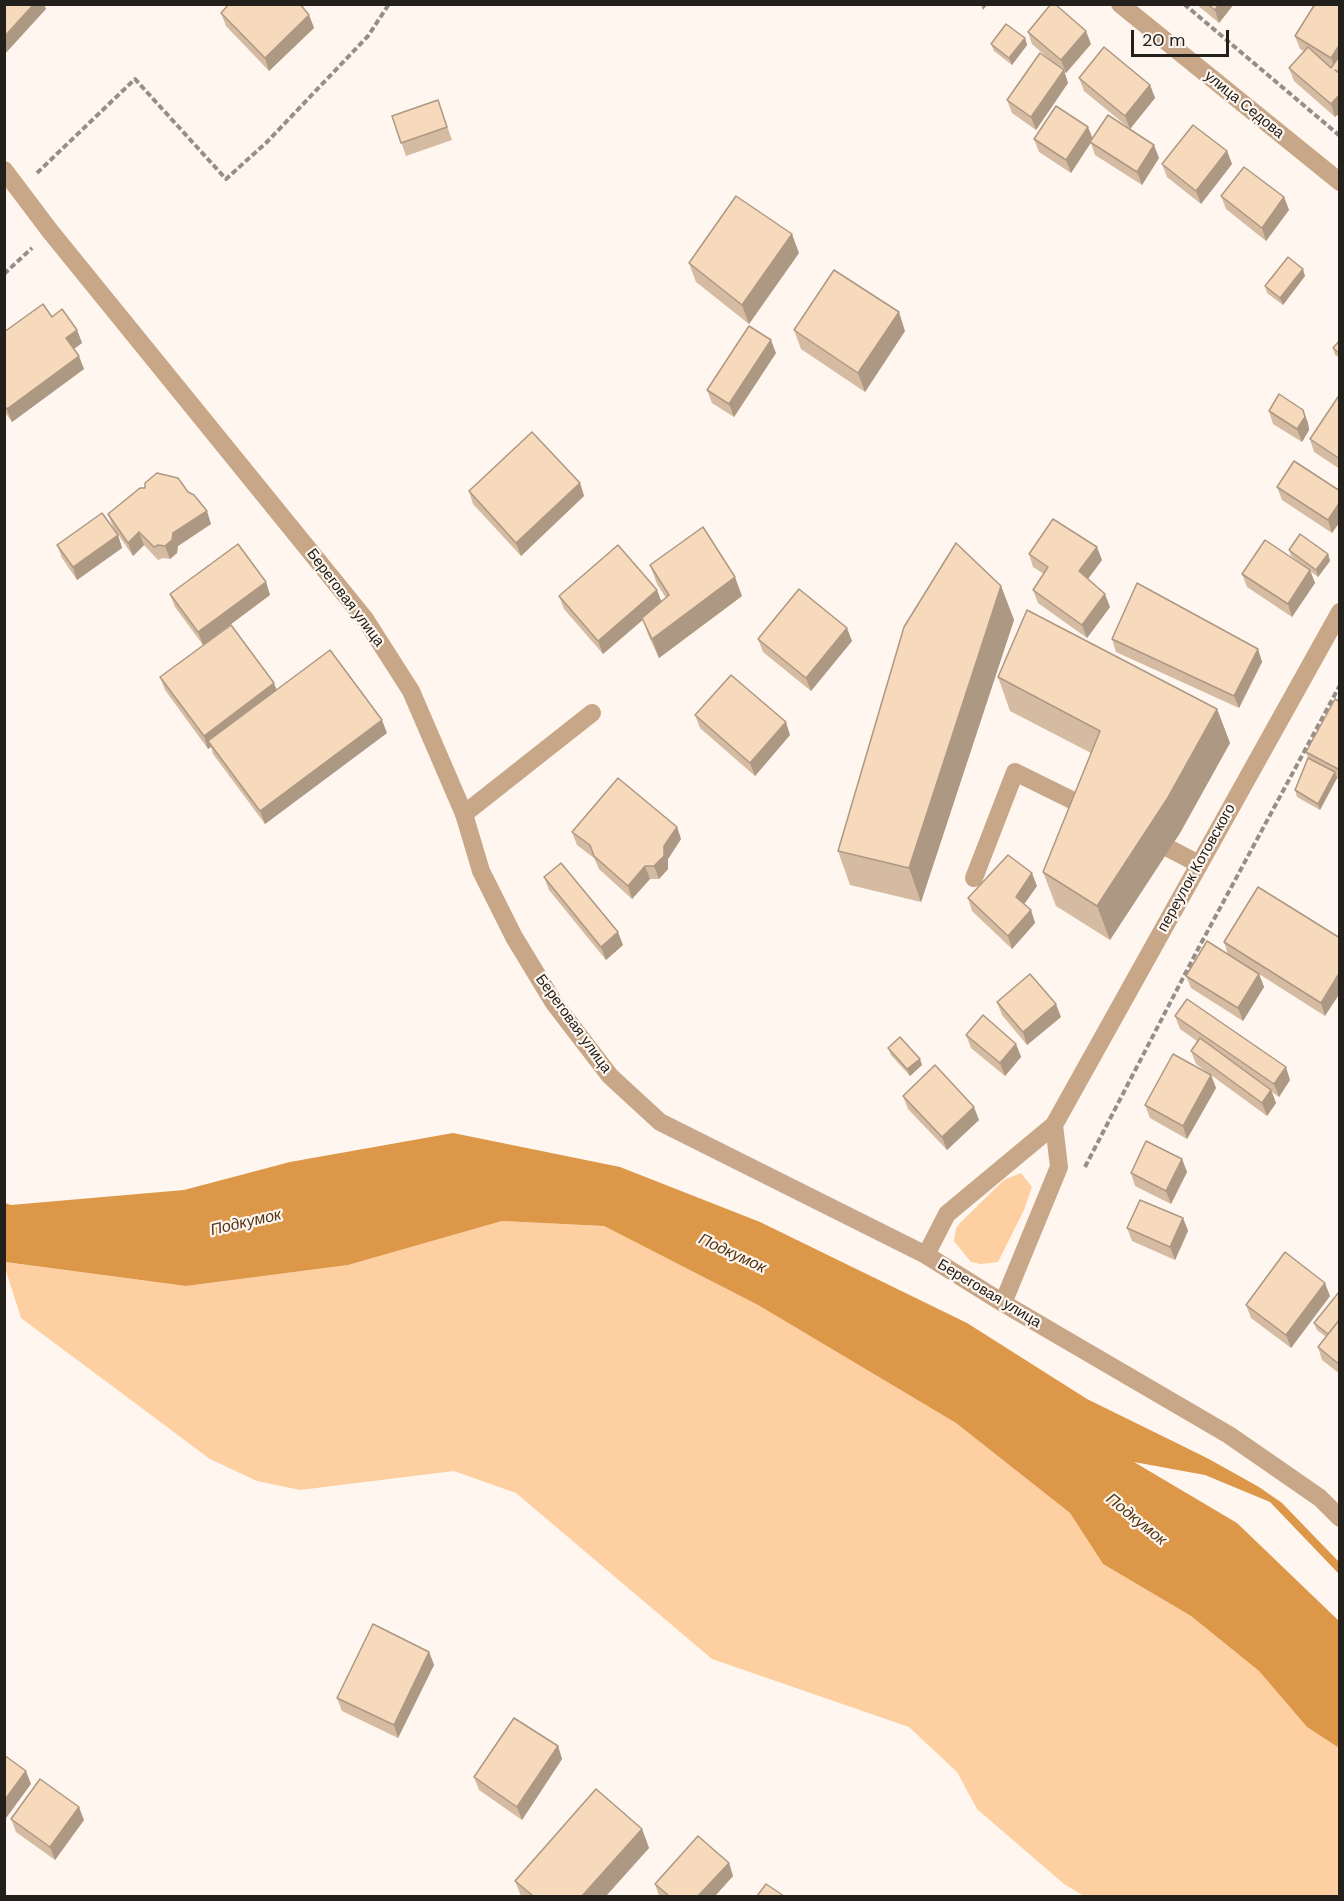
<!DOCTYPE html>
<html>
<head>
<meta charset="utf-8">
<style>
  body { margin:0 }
  #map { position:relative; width:1344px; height:1901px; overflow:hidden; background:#fef6ef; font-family:"DM Sans",sans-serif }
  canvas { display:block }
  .frame { position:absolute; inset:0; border:6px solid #23201c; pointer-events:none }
  .scale { position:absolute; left:1131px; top:30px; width:98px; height:27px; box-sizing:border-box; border:3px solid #23201c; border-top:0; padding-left:8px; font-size:18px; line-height:21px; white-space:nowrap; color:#23201c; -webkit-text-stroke:4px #fef6ef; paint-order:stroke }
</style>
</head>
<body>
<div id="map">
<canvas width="1344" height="1901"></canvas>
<div class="frame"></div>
<div class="scale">20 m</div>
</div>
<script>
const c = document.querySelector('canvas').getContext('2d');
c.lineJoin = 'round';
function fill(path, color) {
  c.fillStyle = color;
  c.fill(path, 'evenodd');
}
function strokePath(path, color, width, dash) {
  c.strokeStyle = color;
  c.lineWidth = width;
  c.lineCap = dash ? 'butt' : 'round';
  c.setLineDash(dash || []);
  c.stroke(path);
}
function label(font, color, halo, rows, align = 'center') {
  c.font = font + ' "DM Sans",sans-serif';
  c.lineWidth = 4.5;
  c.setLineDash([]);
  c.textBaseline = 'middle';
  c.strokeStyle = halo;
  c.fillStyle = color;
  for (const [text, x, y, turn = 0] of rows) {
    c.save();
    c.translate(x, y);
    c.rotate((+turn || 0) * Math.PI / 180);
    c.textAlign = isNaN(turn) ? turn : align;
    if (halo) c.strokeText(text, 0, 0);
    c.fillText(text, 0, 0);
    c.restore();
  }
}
fill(new Path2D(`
  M1021,1173L1032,1187L1024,1210L998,1262L981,1264L971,1262L954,1241L956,1228L961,1222L1004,1180Z
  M502,1221L604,1226L758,1305L956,1423L1070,1513L1103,1564L1191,1616L1259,1671L1307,1727L1339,1748V1896H1084L1064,1884L977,1809L957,1772L909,1727L712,1659L516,1493L454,1471L300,1490L257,1481L210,1459L21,1318L5,1268L4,1262L186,1286L348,1265Z`), '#fecfa0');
fill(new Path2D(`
  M453,1133L620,1167L760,1222L967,1323L1087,1399L1207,1458L1259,1487L1282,1503L1339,1562V1574L1270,1502L1205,1475L1134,1462L1237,1523L1339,1621V1748L1307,1727L1259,1671L1191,1616L1103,1564L1070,1513L956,1423L758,1305L604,1226L502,1221L348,1265L186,1286L5,1262V1203L11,1205L184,1190L290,1162Z`), '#dd9748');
strokePath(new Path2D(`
  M1184,4L1340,136
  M37,173L135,79L226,179L266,143L368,36L389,4
  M4,274L32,248
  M1085,1167L1198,949L1340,685`), '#958f8a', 4, [6, 3]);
strokePath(new Path2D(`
  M464,814L592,713
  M1170,849L1199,864
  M974,878L1015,772L1094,811`), '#c7a787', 18);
strokePath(new Path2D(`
  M1120,4L1340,182
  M4,170L50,231L365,619L411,691L464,814L481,871L514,937L554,1003L610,1076L660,1122L926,1255L1003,1303L1229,1435L1320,1498L1340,1518
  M926,1255L947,1214L1054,1125
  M1003,1303L1059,1167L1054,1125L1340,612`), '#c7a787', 18);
fill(new Path2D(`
  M1196,4H1234L1219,23Z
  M1340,4V113L1335,117L1294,81L1289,68L1304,51L1300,49L1295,36Z
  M221,13L309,15L314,28L269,71L226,26Z
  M1028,32L1091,44L1066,73L1064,72L1068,83L1036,130L1012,113L1007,100L1056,65L1032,44Z
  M1025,38L1027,45L1012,65L994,51L991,44Z
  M1079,78L1150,85L1155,98L1130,129L1159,158L1142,185L1095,155L1091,143L1071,173L1039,152L1034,139H1092L1129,128L1084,91Z
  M438,100L452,140L406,156L392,116Z
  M1227,151L1232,164L1201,204L1167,177L1162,164Z
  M1221,196L1284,197L1289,210L1266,241L1226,209Z
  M799,253L749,324L696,282L689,263Z
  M1305,276L1283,305L1267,293L1265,286Z
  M52,317L77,330L82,343L74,349L84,369L12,422L4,411V332Z
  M794,330L905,331L865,392L801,349Z
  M1340,340V358L1335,355L1333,348Z
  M776,353L734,417L712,403L707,390Z
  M1340,394V469L1314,452L1310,439Z
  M1303,410L1308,423L1309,430L1302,442L1273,424L1269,411Z
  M580,483L584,496L521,556L473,504L469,491Z
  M1277,487L1340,491L1332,533L1282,500Z
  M188,492L211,524L178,546L177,553L170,559L163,558L158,560L144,545L133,556L113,527L108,514Z
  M118,535L122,548L77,580L62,558L57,545Z
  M1289,550L1328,554L1330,561L1318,577L1310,571L1315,583L1292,617L1247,587L1242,574L1304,566L1291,556Z
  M1029,554L1102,560L1088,579L1110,607L1087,638L1038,603L1033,590L1044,574L1033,567Z
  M650,565L742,596L659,658L649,637L643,620L603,654L564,609L559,596L657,590L661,601L666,598L657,584Z
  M266,582L270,595L203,645L175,607L170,594Z
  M1001,586L1014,620L921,902L850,885L838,851Z
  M758,639L852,641L811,691L763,652Z
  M1112,639L1258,649L1262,662L1239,708L1116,652Z
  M160,677L277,690L387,733L265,824L213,754L211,747L208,749L165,690Z
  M998,677L1217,709L1230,743L1180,833L1110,940L1056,906L1043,872L1091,753L1010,711Z
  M1340,702V780L1337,778L1320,810L1297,797L1295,790L1308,758L1306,752Z
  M695,715L790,735L755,776L700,728Z
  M677,827L681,839L668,859V869L659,879H650L632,899L599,869L594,858L577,845L572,832Z
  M544,877L623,945L606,960L549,890Z
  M1037,886L1024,904L1031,910L1035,923L1012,949L972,911L968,898Z
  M1340,938L1325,1016L1259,974L1264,987L1243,1021L1191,988L1186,976L1228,955L1224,942Z
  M997,1002L1061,1017L1027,1045L1002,1015Z
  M1175,1016L1290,1080L1279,1097L1272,1092L1276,1103L1267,1116L1211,1075L1216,1088L1187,1139L1150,1118L1145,1105L1211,1075L1196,1064L1191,1051L1197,1041L1180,1029Z
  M966,1035L1016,1044L1021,1057L1005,1076L971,1048Z
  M888,1048L922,1065L910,1076L891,1055Z
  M903,1096L979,1120L947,1150L908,1109Z
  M1182,1159L1187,1172L1171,1204L1135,1186L1131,1173Z
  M1183,1218L1188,1231L1175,1260L1132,1241L1127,1228Z
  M1340,1293V1374L1322,1360L1318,1347L1326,1337L1317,1330L1314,1323Z
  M1330,1296L1291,1348L1251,1318L1246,1305Z
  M429,1652L434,1665L398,1738L342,1711L337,1698Z
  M558,1746L562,1759L522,1820L479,1790L474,1777Z
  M11,1819L84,1820L55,1860L16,1832Z
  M642,1829L649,1848L606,1896H521L515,1881Z
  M729,1863L733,1876L715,1896H659L655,1884Z`), '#d4bba2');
fill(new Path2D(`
  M34,4H44L46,9L4,55V37Z
  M981,4H988L983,10Z
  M1219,4H1234L1219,23L1215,10Z
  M309,15L314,28L269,71L265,58Z
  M1086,31L1091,44L1066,73L1061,60Z
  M1025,38L1027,45L1012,65L1009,58Z
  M1340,44V65L1336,71L1331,58Z
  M1064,70L1068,83L1036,130L1031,117Z
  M1150,85L1155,98L1130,129L1125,116Z
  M1340,94V113L1335,117L1331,104Z
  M1088,127L1093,139L1071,173L1066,160Z
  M1154,145L1159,158L1142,185L1137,172Z
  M1227,151L1232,164L1201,204L1196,191Z
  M1284,197L1289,210L1266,241L1262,228Z
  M792,234L799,253L749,324L742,305Z
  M1303,269L1305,276L1283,305L1280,298Z
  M899,312L905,331L865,392L858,373Z
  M77,330L82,343L71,351L66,338Z
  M771,340L776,353L734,417L729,404Z
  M79,356L84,369L12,422L7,409Z
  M1303,410L1308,423L1309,430L1302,442L1297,429Z
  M580,483L584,496L521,556L516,543Z
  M1340,502V522L1332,533L1328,520Z
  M207,511L211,524L178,546L177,553L170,559L165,546L173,533Z
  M139,532L144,545L133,556L128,543Z
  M118,535L122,548L77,580L73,567Z
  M1097,547L1102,560L1084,584L1079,571Z
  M1328,554L1330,561L1318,577L1316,570Z
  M1310,570L1315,583L1292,617L1288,604Z
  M735,577L742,596L659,658L652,639Z
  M266,582L270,595L203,645L198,632Z
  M1001,586L1014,620L921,902L909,868Z
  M657,590L662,603L603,654L598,641Z
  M1105,594L1110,607L1087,638L1082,625Z
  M847,628L852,641L811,691L806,678Z
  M1258,649L1262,662L1239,708L1234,696Z
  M274,683L279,696L208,741L211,747L208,749L204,736Z
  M1217,709L1230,743L1180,833L1110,940L1097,906Z
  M382,720L387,733L265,824L260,811Z
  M786,722L790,735L755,776L750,763Z
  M1335,772L1337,778L1320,810L1318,804Z
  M677,827L681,839L668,859V869L659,879L654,866L664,846Z
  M645,866L650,879L632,899L628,886Z
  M1032,873L1037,886L1020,910L1016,897Z
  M1031,910L1035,923L1012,949L1008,936Z
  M618,932L623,945L606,960L601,947Z
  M1340,972V993L1325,1016L1321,1003Z
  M1259,974L1264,987L1243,1021L1238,1008Z
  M1056,1004L1061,1017L1027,1045L1023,1032Z
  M1016,1044L1021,1057L1005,1076L1000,1063Z
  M920,1059L922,1065L910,1076L907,1069Z
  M1286,1067L1290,1080L1279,1097L1274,1084Z
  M1211,1075L1216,1088L1187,1139L1183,1126Z
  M1271,1090L1276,1103L1267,1116L1262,1103Z
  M974,1107L979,1120L947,1150L942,1137Z
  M1182,1159L1187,1172L1171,1204L1166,1191Z
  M1183,1218L1188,1231L1175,1260L1170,1247Z
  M1325,1283L1330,1296L1291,1348L1286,1335Z
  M429,1652L434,1665L398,1738L394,1725Z
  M558,1746L562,1759L522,1820L517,1807Z
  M26,1771L31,1784L4,1821V1801Z
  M79,1807L84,1820L55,1860L50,1847Z
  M642,1829L649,1848L606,1896H582Z
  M729,1863L733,1876L715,1896H698Z`), '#ad9884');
const building = new Path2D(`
  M4,4H34L4,37Z
  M229,4H300L309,15L265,58L221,13Z
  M1051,4H1055L1086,31L1061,60L1028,32Z
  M1207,4H1219L1215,10Z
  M1315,4H1340V44L1331,58L1295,36Z
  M1006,24L1025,38L1009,58L991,44Z
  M1104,47L1150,85L1125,116L1079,78Z
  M1308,47L1331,68L1340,55V73L1335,70L1340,74V94L1331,104L1289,68Z
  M1040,53L1064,70L1031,117L1007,100Z
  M438,100L447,127L401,143L392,116Z
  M1056,106L1088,127L1066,160L1034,139Z
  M1108,115L1154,145L1137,172L1090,142Z
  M1193,125L1227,151L1196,191L1162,164Z
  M1244,167L1284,197L1262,228L1221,196Z
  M736,196L792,234L742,305L689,263Z
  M1288,257L1303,269L1280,298L1265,286Z
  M834,270L899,312L858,373L794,330Z
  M43,304L52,317L62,309L77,330L66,338L79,356L7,409L4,405V332Z
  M749,326L771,340L729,404L707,390Z
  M1340,340V354L1333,348Z
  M1279,394L1303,410L1305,417L1297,429L1269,411Z
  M1340,394V459L1310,439Z
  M532,432L580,483L516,543L469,491Z
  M1294,461L1340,491V502L1328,520L1277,487Z
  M157,473L178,478L188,492L194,495L207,511L173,533L172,540L165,546L158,545L154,547L139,532L128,543L108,514L140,488H145V483Z
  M102,513L118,535L73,567L57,545Z
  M1053,519L1097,547L1079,571L1105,594L1082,625L1033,590L1048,567L1029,554Z
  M703,527L735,577L652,639L642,618L669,595L650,565Z
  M1300,534L1328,554L1316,570L1289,550Z
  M1265,540L1310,570L1288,604L1242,574Z
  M956,543L1001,586L909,868L838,851L904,627Z
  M238,544L266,582L198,632L170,594Z
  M618,545L657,590L598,641L559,596Z
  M1137,583L1258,649L1234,696L1112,639Z
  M799,589L847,628L806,678L758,639Z
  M1027,610L1217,709L1167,799L1097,906L1043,872L1100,731L998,677Z
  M231,625L274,683L204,736L160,677Z
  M330,650L382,720L260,811L208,741Z
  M731,675L786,722L750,763L695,715Z
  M1335,699L1340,702V770L1306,752Z
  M1308,758L1335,772L1318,804L1295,790Z
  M618,778L677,827L664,846V856L654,866H645L628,886L594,856L590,845L572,832Z
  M1008,855L1032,873L1016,897L1031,910L1008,936L968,898Z
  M561,863L618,932L601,947L544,877Z
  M1258,887L1340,938V972L1321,1003L1224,942Z
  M1207,941L1259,974L1238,1008L1186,976Z
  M1030,974L1056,1004L1023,1032L997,1002Z
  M1187,999L1286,1067L1274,1084L1175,1016Z
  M983,1015L1016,1044L1000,1063L966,1035Z
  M900,1037L920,1059L907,1069L888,1048Z
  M1200,1038L1271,1090L1262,1103L1191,1051Z
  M1173,1054L1211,1075L1183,1126L1145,1105Z
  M935,1065L974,1107L942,1137L903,1096Z
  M1146,1141L1182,1159L1166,1191L1131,1173Z
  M1140,1200L1183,1218L1170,1247L1127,1228Z
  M1285,1252L1325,1283L1286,1335L1246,1305Z
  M1339,1292L1340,1319L1328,1334L1314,1323Z
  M1340,1319V1365L1318,1347Z
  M373,1624L429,1652L394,1725L337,1698Z
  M514,1718L558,1746L517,1807L474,1777Z
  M4,1755L26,1771L4,1801Z
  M40,1779L79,1807L50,1847L11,1819Z
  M596,1789L642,1829L582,1896H533L515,1881Z
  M698,1836L729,1863L698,1896H669L655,1884Z
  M766,1884L784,1896H757Z`);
fill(building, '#f7d9bc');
strokePath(building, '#ad9884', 1.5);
label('15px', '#23201c', '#fef6ef', [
  ["улица Седова",1244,105,39],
  ["Береговая улица",345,598,53],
  ["переулок Котовского",1197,868,-61],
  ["Береговая улица",573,1024,54],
  ["Береговая улица",989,1294,31]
]);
label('italic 16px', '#533515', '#fef6ef', [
  ["Подкумок",246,1223,-13],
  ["Подкумок",732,1254,25],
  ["Подкумок",1136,1520,39]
]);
</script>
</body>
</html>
